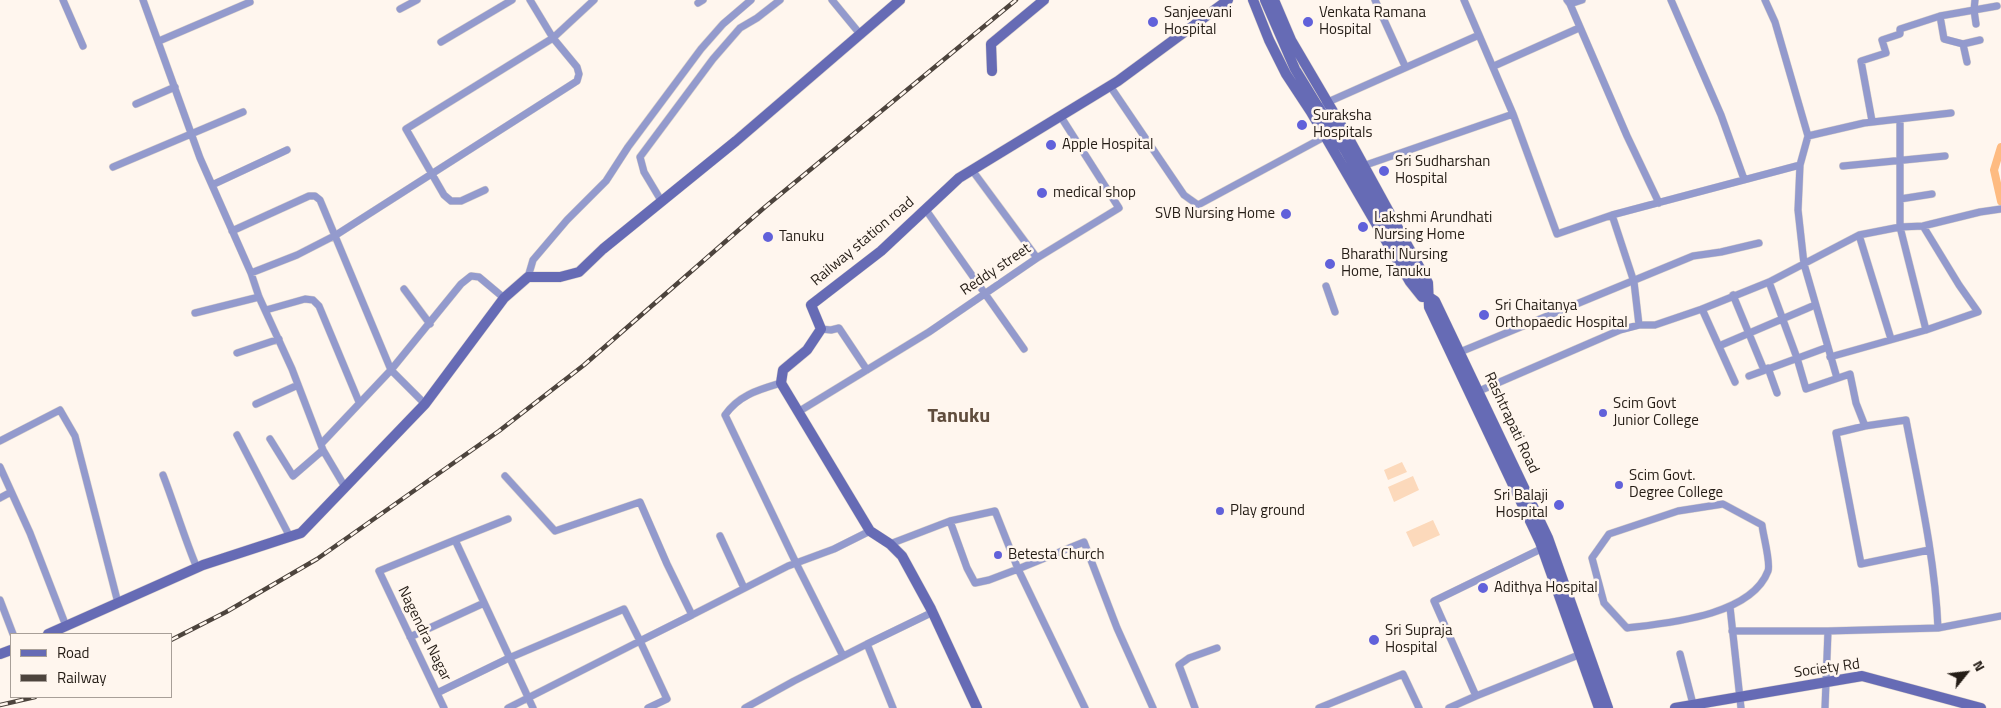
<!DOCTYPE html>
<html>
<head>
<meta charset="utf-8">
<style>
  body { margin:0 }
  #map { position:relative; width:2001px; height:708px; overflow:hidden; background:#fff6ee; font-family:"Titillium Web",sans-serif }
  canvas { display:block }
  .legend { position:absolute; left:10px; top:633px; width:162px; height:65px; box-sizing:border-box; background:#fff6ee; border:1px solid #a89f98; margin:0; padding:6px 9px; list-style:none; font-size:15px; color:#251d16 }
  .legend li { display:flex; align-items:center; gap:10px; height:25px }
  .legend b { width:25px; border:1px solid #a89f98 }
  .north { position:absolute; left:1941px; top:648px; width:50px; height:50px; -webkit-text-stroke:4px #fff6ee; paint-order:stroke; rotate:61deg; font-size:14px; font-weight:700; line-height:20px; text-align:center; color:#251d16 }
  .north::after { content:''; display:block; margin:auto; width:18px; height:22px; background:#251d16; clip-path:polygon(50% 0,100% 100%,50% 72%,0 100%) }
</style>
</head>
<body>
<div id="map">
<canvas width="2001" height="708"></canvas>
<ul class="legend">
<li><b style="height:6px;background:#666bb5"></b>Road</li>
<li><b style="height:6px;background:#4d443d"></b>Railway</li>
</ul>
<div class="north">N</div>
</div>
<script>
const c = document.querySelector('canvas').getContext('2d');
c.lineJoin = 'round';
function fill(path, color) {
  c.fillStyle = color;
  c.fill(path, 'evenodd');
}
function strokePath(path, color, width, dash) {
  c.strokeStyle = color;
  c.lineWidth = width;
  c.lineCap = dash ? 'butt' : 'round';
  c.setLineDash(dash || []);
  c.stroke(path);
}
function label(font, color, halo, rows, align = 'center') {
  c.font = font + ' "Titillium Web",sans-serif';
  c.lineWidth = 5;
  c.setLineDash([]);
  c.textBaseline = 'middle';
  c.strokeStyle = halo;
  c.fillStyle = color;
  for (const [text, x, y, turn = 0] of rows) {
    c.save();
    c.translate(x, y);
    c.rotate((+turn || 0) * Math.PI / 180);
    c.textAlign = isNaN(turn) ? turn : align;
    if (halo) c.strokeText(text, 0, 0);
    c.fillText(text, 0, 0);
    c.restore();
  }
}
fill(new Path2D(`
  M1402,462L1407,472L1388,480L1384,470Z
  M1413,476L1419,490L1394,502L1388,487Z
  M1433,520L1440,535L1413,547L1406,532Z`), '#fcd9bb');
strokePath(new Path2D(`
  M2001,147L1994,170L2001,201`), '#febb81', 8);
const street = new Path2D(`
  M63,0L83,46
  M143,0L200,158L251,273L259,297L292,369L323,450L345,487
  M832,0L860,34
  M1375,0L1405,66
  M1464,0L1513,114
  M1567,0L1570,4L1627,136L1659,203
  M1671,0L1721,115L1744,179
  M1765,0L1775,22L1808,136L1800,165L1798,210L1804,264L1837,378
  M1975,0L1974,10L1976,24
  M698,3L703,0
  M1570,4L1582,0
  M400,9L417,0
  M1940,16L1944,39L1963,44L1980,40
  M159,41L250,2L249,0
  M441,42L512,0
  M1963,44L1967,62
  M1494,66L1579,28
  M1110,86L1184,195L1198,205L1326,136
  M136,104L175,87
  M1324,105L1328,102L1479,35
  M1900,119V227L1926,330
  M1872,121L1861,61L1886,53L1882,40L1900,34V29L1940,16L1997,6
  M1808,136L1864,123L1951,113
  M1843,166L1945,156
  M113,167L243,112
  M1360,167L1513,114L1557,234L1612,215L1800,165
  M972,170L1037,258
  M212,185L287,150
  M485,190L461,201H451L444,195L406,129L553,38L594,0
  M1900,199L1932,194
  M662,202L644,172L640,157L713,59L740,28L757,18L780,0
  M926,210L1024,349
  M1612,215L1634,282L1639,325
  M232,231L309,196H315L320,200L391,370L425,404
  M1859,235L1891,339
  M251,273L297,255L336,235L577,81L579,74L577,67L553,38L530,0
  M528,277L533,260L567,220L606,181L628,147L701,49L723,24L751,0
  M1769,282L1797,358L1806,389L1850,374L1856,403L1865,426
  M1326,286L1335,312
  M404,289L430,324
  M1733,295L1764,370
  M1702,309L1735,382
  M266,310L305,299L313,300L319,306L359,402
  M195,313L259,297
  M821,329L831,330L839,328L867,370
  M1719,346L1815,305
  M1460,352L1693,256L1721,252L1759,243
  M237,353L279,339
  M1830,357L1926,330L1978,312L1959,285L1923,226
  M1768,368L1777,393
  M1749,376L1828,347
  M781,383C758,390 739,395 725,415L796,563L843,656
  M1479,391L1620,330L1639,325H1655L1702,309L1769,282L1859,235L1900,227L1923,226L1980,212L2001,209
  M256,404L298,385
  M798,412L929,332L1037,258L1119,208L1061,117
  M237,435L290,537
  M270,439L293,476L323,450
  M0,441L60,410L75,436L118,603
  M321,444L391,370L461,284L471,276L479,277L504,298
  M0,467L30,533L66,626
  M163,475C175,506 184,537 197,568
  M0,498L11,492
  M1723,504L1762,525C1763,535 1771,563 1768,571C1751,616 1668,623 1627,628L1604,603L1592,558L1609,534L1678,511Z
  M950,521L967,568L975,583L989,580L1018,569L1085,708
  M720,536L744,588
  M455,540L508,519
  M890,544L950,521L995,511L1018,569L1084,542L1117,628L1153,708
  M1929,550L1861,564L1836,433L1865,426L1906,420C1919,489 1935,558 1938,628
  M0,600L13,634
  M1730,607L1741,708
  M692,615L788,566L834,549L870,531
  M1732,631H1828
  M410,637L484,603
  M1680,654L1694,708
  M437,693L509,658L624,609L640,641L692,615L667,564L640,502L555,531L505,476
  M1476,696L1581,654
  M444,708L379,571L455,540L533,708
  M508,708L640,641L667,699L648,708
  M745,708L794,681L867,644
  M893,708L867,644L933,612
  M1195,708L1179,665L1189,658L1217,648
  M1319,708L1403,674L1419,708
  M1449,708L1476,696L1434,601L1543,548
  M1825,708L1828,631L1938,628L2001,616`);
const secondary = new Path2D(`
  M1253,0L1269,40L1286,74L1311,112L1410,282L1422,297H1428
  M1265,0L1295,69L1346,152L1422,285L1429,297L1435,301L1548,538L1608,708
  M1274,0L1291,40L1348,137L1428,283L1429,307L1540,542L1599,708
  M992,71L991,44L1044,0
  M48,634L203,565L301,533L425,404L504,298L528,277H560L579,272L603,249L736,141L900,0
  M0,654L11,650
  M977,708L931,609L902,556L890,544L870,531L781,383L783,370L807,350L821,329L811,305L881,251L959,178L1118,81L1228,0
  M1675,708L1862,676L1981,708`);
strokePath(street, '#dcd3cb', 8);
strokePath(secondary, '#dcd3cb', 11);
strokePath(street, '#939acd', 7);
strokePath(secondary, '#666bb5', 10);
const rail = new Path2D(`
  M171,640L226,612L317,559L499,431L584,365L765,207L1016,0
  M0,705L35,697`);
strokePath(rail, '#4d443d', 4.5);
strokePath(rail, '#fff6ee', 2.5, [8]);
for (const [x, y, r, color] of [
  [1153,22,6,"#6161da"],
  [1308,22,6,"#6161da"],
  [1302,125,6,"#6161da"],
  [1051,145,6,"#6161da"],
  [1384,171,6,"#6161da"],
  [1042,193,6,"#6161da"],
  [1286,214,6,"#6161da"],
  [1363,227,6,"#6161da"],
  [768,237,6,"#6161da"],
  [1330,264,6,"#6161da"],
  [1484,315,6,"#6161da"],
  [1603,413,5,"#6161da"],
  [1619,485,5,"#6161da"],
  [1559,505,6,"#6161da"],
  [1220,511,5,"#6161da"],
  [998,555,5,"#6161da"],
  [1483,588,6,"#6161da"],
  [1374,640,6,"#6161da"]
]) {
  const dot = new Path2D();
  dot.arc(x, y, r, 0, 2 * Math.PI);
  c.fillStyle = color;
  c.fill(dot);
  strokePath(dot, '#fff6ee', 2);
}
label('15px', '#251d16', '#fff6ee', [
  ["Sanjeevani",1164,13],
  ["Hospital",1164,30],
  ["Venkata Ramana",1319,13],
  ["Hospital",1319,30],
  ["Suraksha",1313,116],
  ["Hospitals",1313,133],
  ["Apple Hospital",1062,145],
  ["Sri Sudharshan",1395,162],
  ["Hospital",1395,179],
  ["medical shop",1053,193],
  ["SVB Nursing Home",1275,214,"right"],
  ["Lakshmi Arundhati",1374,218],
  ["Nursing Home",1374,235],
  ["Tanuku",779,237],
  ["Bharathi Nursing",1341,255],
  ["Home, Tanuku",1341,272],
  ["Sri Chaitanya",1495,306],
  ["Orthopaedic Hospital",1495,323],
  ["Scim Govt",1613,404],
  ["Junior College",1613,421],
  ["Scim Govt.",1629,476],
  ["Degree College",1629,493],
  ["Sri Balaji",1548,496,"right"],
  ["Hospital",1548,513,"right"],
  ["Play ground",1230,511],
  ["Betesta Church",1008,555],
  ["Adithya Hospital",1494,588],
  ["Sri Supraja",1385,631],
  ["Hospital",1385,648]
], 'left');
label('15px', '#251d16', '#fff6ee', [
  ["Railway station road",863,242,-40],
  ["Reddy street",996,270,-34],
  ["Rashtrapati Road",1511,423,65],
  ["Nagendra Nagar",424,634,64],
  ["Society Rd",1827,669,-8]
]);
label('bold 20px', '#604d3d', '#fff6ee', [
  ["Tanuku",959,417]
]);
</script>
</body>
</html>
